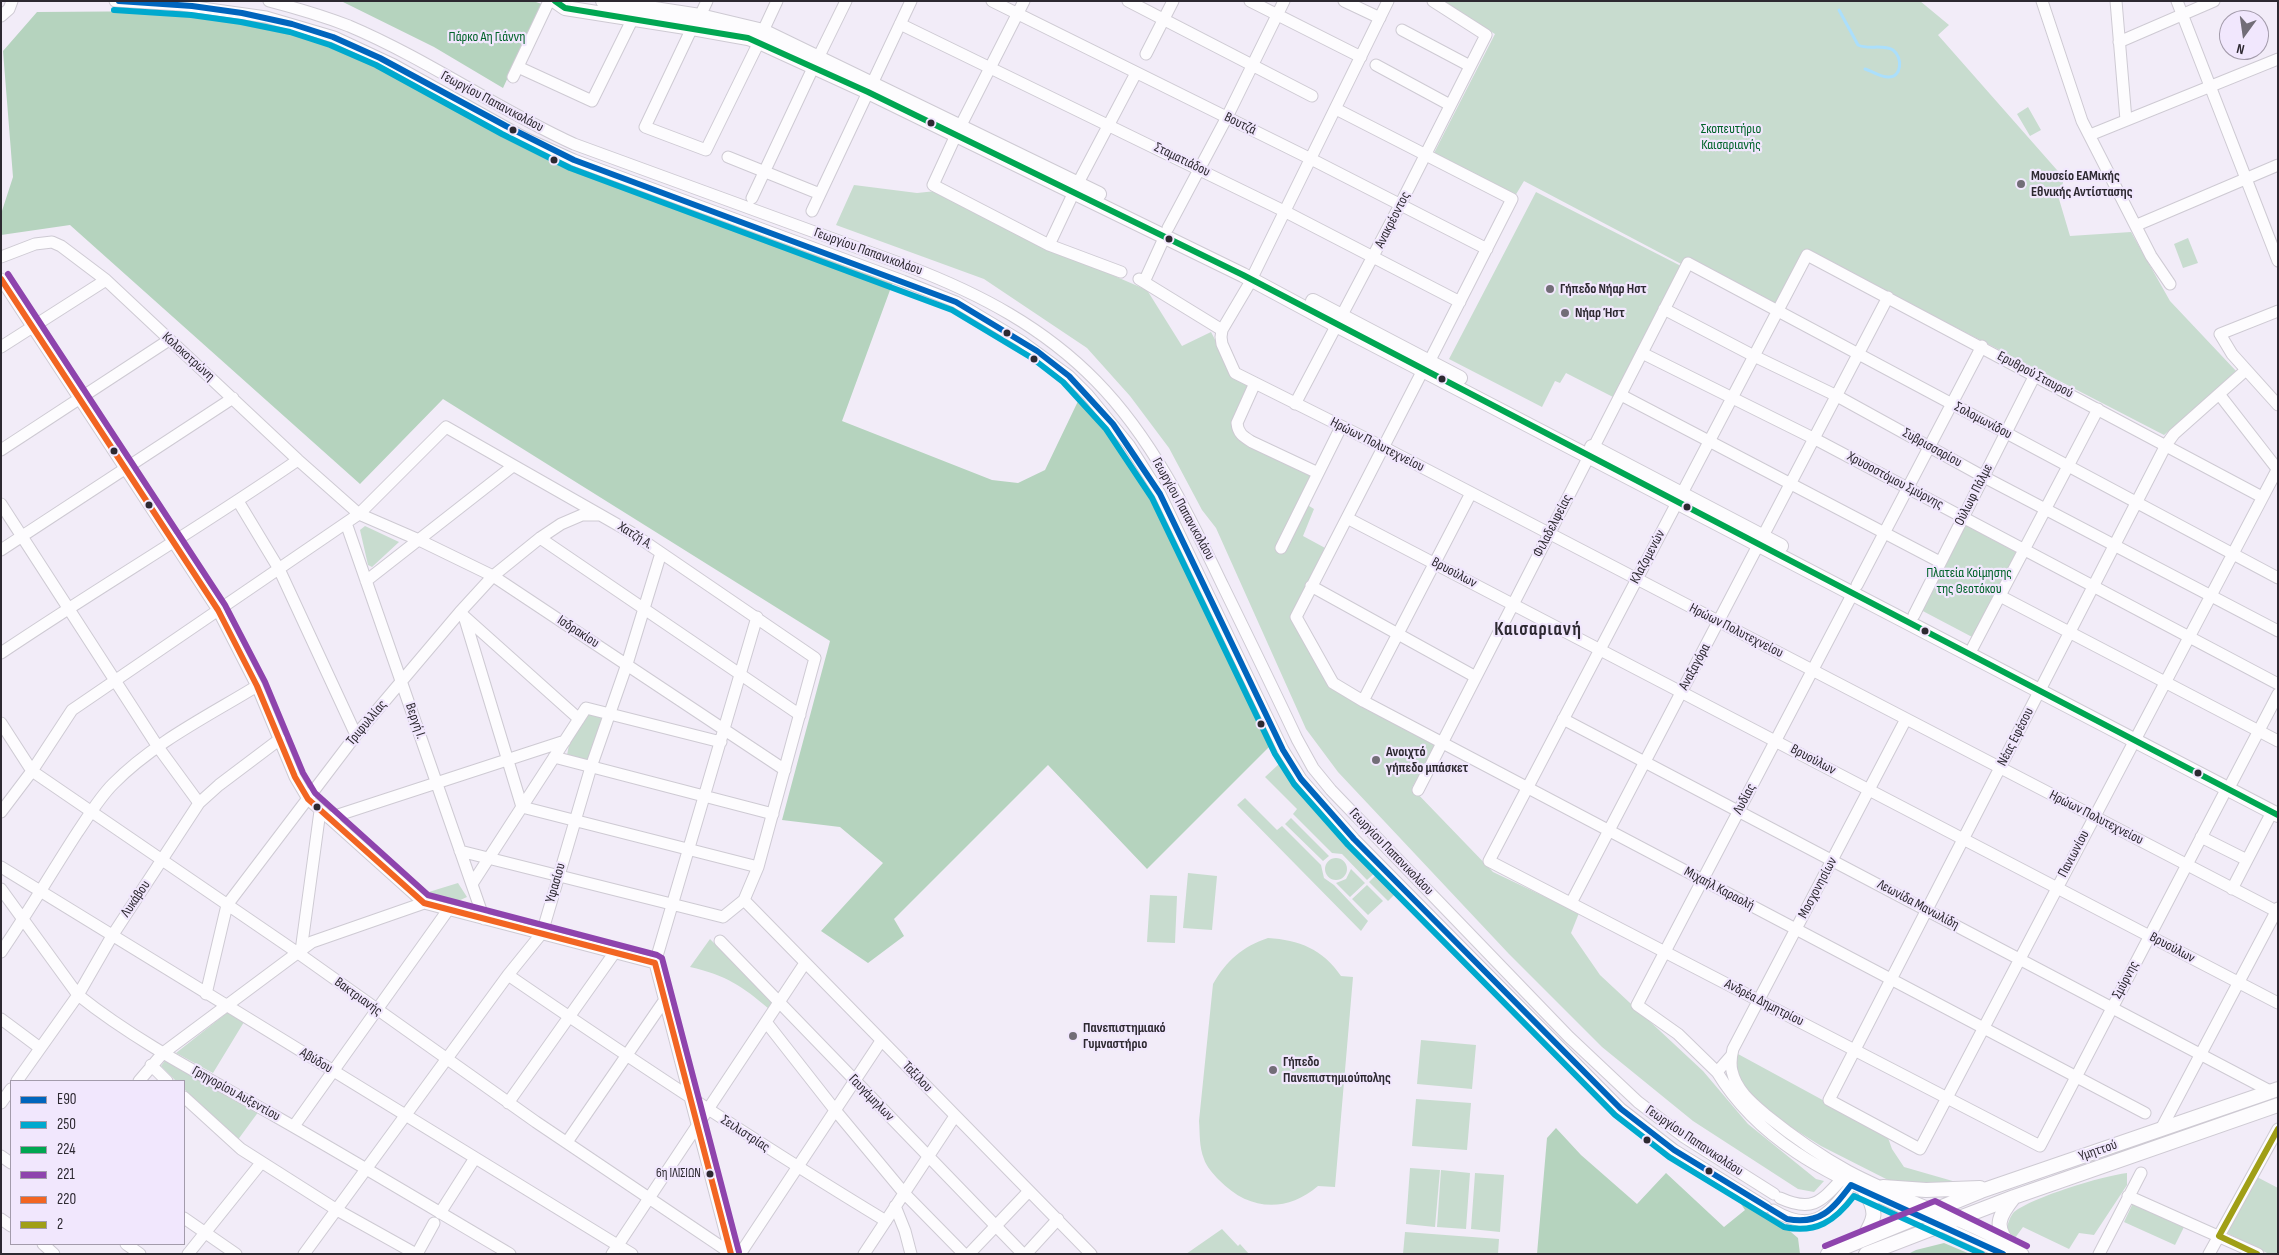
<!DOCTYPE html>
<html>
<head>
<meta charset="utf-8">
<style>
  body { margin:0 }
  #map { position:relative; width:2279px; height:1255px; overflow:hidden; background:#f2ecf8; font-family:"Sofia Sans Condensed",sans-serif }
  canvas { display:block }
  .frame { position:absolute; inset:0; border:2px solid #2d2931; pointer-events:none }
  .legend { position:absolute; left:10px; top:1080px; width:175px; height:165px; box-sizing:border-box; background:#f1e7fd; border:1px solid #a39bab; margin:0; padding:6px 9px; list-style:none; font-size:15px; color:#2d2931 }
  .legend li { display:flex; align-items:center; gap:10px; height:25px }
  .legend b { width:25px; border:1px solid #a39bab }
  .north { position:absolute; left:2219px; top:10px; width:50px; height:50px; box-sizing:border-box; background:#f1e7fd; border:1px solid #a39bab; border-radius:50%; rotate:194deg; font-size:14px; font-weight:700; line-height:20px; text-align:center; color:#2d2931 }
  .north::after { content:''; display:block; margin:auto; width:18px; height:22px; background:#726d77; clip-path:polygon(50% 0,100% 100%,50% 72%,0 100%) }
</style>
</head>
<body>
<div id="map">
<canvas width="2279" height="1255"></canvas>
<div class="frame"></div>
<ul class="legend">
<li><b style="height:6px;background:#0065bd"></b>Ε90</li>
<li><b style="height:6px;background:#00a9ce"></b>250</li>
<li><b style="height:6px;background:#00a651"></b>224</li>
<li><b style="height:6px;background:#8e44ad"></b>221</li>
<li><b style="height:6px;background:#f26522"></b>220</li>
<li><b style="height:6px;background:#a09f16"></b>2</li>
</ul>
<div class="north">N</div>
</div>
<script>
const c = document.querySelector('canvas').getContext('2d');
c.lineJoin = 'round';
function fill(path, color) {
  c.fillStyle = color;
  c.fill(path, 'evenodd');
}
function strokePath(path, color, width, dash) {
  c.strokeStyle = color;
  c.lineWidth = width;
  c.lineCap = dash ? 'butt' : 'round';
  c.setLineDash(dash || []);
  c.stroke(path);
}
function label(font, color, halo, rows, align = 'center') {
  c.font = font + ' "Sofia Sans Condensed",sans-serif';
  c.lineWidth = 4.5;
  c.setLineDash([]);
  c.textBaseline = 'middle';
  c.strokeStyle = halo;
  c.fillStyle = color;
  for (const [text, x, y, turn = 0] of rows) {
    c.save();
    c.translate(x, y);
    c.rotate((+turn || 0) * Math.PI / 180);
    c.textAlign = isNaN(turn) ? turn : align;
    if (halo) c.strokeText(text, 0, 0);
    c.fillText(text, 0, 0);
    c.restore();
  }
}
fill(new Path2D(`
  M1439,1H1920L1949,25L1938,35L2064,178L2059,199L2070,236L2131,232L2170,301L2237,372L2164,435L1806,250L1774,313L1524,181L1515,196L1433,155L1495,34Z
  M2028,107L2041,130L2030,136L2017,114Z
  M854,185L917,193L936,191L1047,247L1147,290L1182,346L1211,332L1233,374L1252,385L1235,429L1313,473L1301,501L1314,509L1303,536L1327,549L1290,616L1330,685L1435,744L1412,788L1493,872L1579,913L1571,933L1600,975L1703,1071L1748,1124L1816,1179L1824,1181L1814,1192L1798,1189L1693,1121L1602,1047L1509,954L1338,772L1306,729L1216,528L1202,510L1169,448L1130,396L1087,348L984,279L836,225Z
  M1536,192L1681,266L1613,397L1566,373L1560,383L1555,381L1542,407L1449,359Z
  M2188,238L2198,263L2183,268L2174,244Z
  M1963,524L2018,553L1974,638L1919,609Z
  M365,526L399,542L372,567L368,565L360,530Z
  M591,714L600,717L602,720L588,761L573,758L567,755L570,740L586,716Z
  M1279,764L1288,769L1323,815L1378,870L1367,880L1342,854L1332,853L1293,814L1297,809L1265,777Z
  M1245,798L1277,830L1282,826L1321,865L1324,878L1334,885L1368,921L1361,931L1237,805Z
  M1291,818L1329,856L1323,861L1285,824Z
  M1325 869a11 11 0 1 1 22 0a11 11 0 1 1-22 0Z
  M1351,869L1365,883L1350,897L1336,883L1346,879Z
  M1379,872L1398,891L1388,901L1369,882Z
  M1188,873L1217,876L1212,930L1183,928Z
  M458,883L467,897L436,911L419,895Z
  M1367,885L1383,901L1368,915L1352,899Z
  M1150,895L1177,896L1175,943L1147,942Z
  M1268,938C1299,940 1323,949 1341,976L1353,977L1335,1187L1318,1186C1286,1213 1249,1211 1219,1180C1214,1175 1206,1166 1204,1159C1199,1147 1200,1134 1199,1121L1213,984C1227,960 1242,947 1268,938Z
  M710,939L774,1003L769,1009C742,986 726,975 690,967Z
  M228,1012L244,1022L213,1073L176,1053Z
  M1421,1040L1476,1045L1472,1089L1417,1084Z
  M1738,1054L1887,1135L1892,1149L1904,1167L1970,1186L1894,1183L1821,1146L1767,1112L1754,1101L1737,1075L1735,1059Z
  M167,1058L259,1111L237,1141L184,1089V1081H176L161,1066Z
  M1416,1099L1471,1103L1467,1150L1412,1146Z
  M1410,1168L1440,1170L1435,1227L1406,1224Z
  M1441,1170L1470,1173L1466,1229L1437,1227Z
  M1475,1173L1504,1175L1500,1232L1471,1229Z
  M2127,1173V1185L2094,1235L2079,1233L2069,1249L2023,1227L2015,1238L2006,1230C2008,1224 2010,1216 2014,1212C2033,1197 2102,1176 2127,1173Z
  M2257,1177L2278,1188V1254H2269L2225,1232Z
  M2133,1203L2184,1227L2175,1245L2124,1222Z
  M1222,1229L1238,1246L1240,1244L1249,1254H1186Z
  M1405,1232L1499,1239L1498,1254H1403Z`), '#c8dccf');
fill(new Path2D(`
  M341,1H533L542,4L503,88L434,47Z
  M179,11L247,16L303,29L353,49L484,125L572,166L893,282L842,421L992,480L1018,483L1045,470L1080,397L1129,462L1157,507L1273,743L1147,869L1048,765L894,919L904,936L868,963L821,931L883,863L840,827L782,820L830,641L443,399L360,484L70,225L1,235V214L13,177L3,51L37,12Z
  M1556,1128L1581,1155L1637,1204L1666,1173L1724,1227L1745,1210L1735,1195L1778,1221L1798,1238L1800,1254H1537L1547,1138Z
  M1944,1243L1970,1254H1908L1916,1250Z`), '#b5d3be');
strokePath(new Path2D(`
  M1839,10L1858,45C1868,50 1883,44 1893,50C1903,57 1902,78 1888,77C1880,77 1872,71 1865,69`), '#abdffc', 3);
const minor = new Path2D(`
  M115,1L181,5L266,17L334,37L394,65L525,138L574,160L903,281L956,302L1021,341L1069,376L1088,395L1129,445L1160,494L1283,750L1301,779L1354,839L1621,1109L1674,1150L1766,1207
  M269,1C296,8 323,16 349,26C427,59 497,109 574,144L910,267C980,294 1043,327 1096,381C1153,439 1188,513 1223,586C1248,637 1273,688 1297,739L1313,768L1331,790L1569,1037L1638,1102L1684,1137L1774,1194
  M992,1L1311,159L1487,249
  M1128,1L1312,96
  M1250,1L1361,57
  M1344,1L1380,18
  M1388,1L1248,286L1222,330L1221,337L1222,344L1235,373L1383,447L2278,912
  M2042,1L2082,121L2151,256L2170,284
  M2116,1L2126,120
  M2177,1L2278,261
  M1,16L9,9L12,1
  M700,16L707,1
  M900,24L1284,211L1460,302
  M692,28L645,127L706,150L759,42
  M1402,30L1470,66
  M763,31L777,1
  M2119,42L2214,1
  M1146,54L1173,1
  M819,56L846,1
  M1376,65L1450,105
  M518,67L592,101L636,12
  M513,77L549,1
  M1336,109L1512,199L1429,362
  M961,125L1024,1
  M956,135L933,185L1049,245L1121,272
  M2090,135L2278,59
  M728,157L820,194
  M1078,183L1136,73
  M752,198L813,68
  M812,211L911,1
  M2137,225L2278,165
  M1168,228L1227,117L1284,1
  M1049,245L1074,192
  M1,257L35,244L52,242L61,246L106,280L298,460L359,514L419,540L493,576L785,770
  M1,279L218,610L257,686L295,777L308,799L424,903L655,963
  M1139,279L1222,330
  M1144,282L1165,236
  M1664,309L1754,356L1837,396L1984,477L2278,631
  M2278,311L2220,334L2232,354L2278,405
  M1,347L106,280
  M1642,353L1815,439L2278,684
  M1423,370L1296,617L1333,683L1363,701L2145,1113
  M2246,370L2174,434L2166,445L1829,1100L1920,1149L2278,468
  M1255,383L1237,423C1238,434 1244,437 1252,442L1318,473
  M2219,394L2278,470
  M1621,395L1940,562
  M1295,404L1400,205L1486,35L1433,1
  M1,450L169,340
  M238,501L279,569L356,735
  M1,504L158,747L199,803
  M1347,518L2278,1003
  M346,523L484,919
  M540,538L800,715
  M1281,548L1341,427
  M1,550L233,398
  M366,581L513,466
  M1857,585L1982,346
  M1311,586L1474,676
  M2000,596L2278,741
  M1914,615L2035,375
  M464,616L522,807L758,867
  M465,617L579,719
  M1973,647L2098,409
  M1,653C99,587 201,527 298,460
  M1363,701L1471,493
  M1563,719L2272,1092
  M1906,719L1733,1049C1731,1057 1730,1063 1732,1071C1736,1090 1752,1103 1766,1115C1792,1136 1819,1155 1848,1171C1904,1201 1968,1220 2023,1254
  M1,723L32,771L298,953L536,1122L732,1254
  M554,757L773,814
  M2232,782L2278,694
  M2227,788L2040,1146L1489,861L1807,255L2262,497
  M1418,790L1688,263L2278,578
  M1,812L32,771L72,710L359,514L446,427L632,533L815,658L758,867L744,900L723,917L460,851
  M329,818L565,741
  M2201,837L2247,860
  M1,867L632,1254
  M472,884L586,708L721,742
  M1,889L78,995C138,1043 208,1078 275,1116C354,1161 432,1208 510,1254
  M2232,889L2272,812
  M744,900L1091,1254
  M1571,903L1888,297
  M720,941L1023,1254
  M301,951L320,811
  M1,952C28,913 51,873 77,833C88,817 99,798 113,784C153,743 208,716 257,686
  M508,975C632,1060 757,1143 886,1221
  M206,994L227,905L356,735L460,612L493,576L540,538L561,524L582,515H600
  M1,1019L40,1048
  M766,1022L835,1110L904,1193L964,1254
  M1731,1056L1717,1072L1678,1034L1637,1005L1853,593
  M151,1065L167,1081
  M1717,1072C1758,1140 1827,1174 1897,1205C1933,1222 1968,1238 2004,1254
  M17,1081L78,995L112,936L199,803L219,785L280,739
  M139,1081L163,1053L312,942L424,903
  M184,1097L241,1149L337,1210L416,1254
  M1,1103L11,1089
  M508,1103L615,952
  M294,1126L448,910
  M2161,1129L2278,908
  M567,1142L664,1001
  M1,1156L11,1163
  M2128,1196L2258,1254
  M1780,1198C1811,1212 1820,1203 1841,1180
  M895,1206L905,1231L911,1254
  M1773,1210C1811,1233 1828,1217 1851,1185
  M440,1213L475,1158
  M184,1218L236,1254
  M1,1219L11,1226
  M43,1244L54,1254
  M126,1244L140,1254
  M188,1254L261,1163
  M304,1254L508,975L542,933L591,767L627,664L661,553
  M417,1254L434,1223
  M612,1254L805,963
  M731,1254L655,963L757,617
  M740,1254L881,1041
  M864,1254L955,1116
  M969,1254L1029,1191
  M1026,1254L1058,1219
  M2099,1254L2141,1173
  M2209,1254L2278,1129`);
const major = new Path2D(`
  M555,1L565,8L692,28L748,38L759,42L868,92L1243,275L1336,325L2278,815
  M603,1L700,16L763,31L1099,194
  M1313,301L1460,378
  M1592,447L1781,546
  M1883,1187L1926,1190L1980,1188
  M1863,1239C1875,1218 1878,1213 1865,1191
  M2011,1247C1993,1227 1998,1217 2014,1197
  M1828,1254L1981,1191L2278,1089
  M1866,1254L2014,1197L2278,1105`);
strokePath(minor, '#cecad3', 13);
strokePath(major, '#cecad3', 16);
strokePath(minor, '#fdfcfe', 11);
strokePath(major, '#fdfcfe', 14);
strokePath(new Path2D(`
  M119,1L192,6L242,13L292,24L333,37L380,58L506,126L574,160L956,302L1037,351L1069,376L1113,424L1160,494L1283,750L1301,779L1354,839L1621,1109L1674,1150L1787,1219C1820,1225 1832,1210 1851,1185L2003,1254`), '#0065bd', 6);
strokePath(new Path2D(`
  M114,10L191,15L241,22L290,32L330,45L376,65L502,134L570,168L952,310L1032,358L1063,382L1106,429L1152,498L1275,754L1294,784L1348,845L1615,1115L1669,1157L1784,1227C1816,1234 1835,1221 1854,1196L1982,1254`), '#00a9ce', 6);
strokePath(new Path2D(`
  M555,1L565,8L748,38L868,92L1243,275L2278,815`), '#00a651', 6);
strokePath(new Path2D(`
  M8,274L225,605L265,682L303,773L315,793L428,895L657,955L662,958L739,1252
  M1825,1246L1935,1201L2027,1246`), '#8e44ad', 6);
strokePath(new Path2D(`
  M1,279L218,610L257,686L295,777L308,799L424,903L655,963L731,1254`), '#f26522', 6);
strokePath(new Path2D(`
  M2257,1254L2219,1236L2278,1129`), '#a09f16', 6);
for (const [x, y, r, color] of [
  [931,123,4.5,"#2d2931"],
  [513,130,4.5,"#2d2931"],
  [554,160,4.5,"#2d2931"],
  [2021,184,5,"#726d77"],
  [1169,239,4.5,"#2d2931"],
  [1550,289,5,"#726d77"],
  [1565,313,5,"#726d77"],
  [1007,333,4.5,"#2d2931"],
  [1034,359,4.5,"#2d2931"],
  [1442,379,4.5,"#2d2931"],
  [114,451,4.5,"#2d2931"],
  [149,505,4.5,"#2d2931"],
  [1687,507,4.5,"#2d2931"],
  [1925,631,4.5,"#2d2931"],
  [1261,724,4.5,"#2d2931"],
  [1376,760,5,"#726d77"],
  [2198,773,4.5,"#2d2931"],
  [317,807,4.5,"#2d2931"],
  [1073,1036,5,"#726d77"],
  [1273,1070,5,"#726d77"],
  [1647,1140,4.5,"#2d2931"],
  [1709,1171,4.5,"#2d2931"],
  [710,1174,4.5,"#2d2931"]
]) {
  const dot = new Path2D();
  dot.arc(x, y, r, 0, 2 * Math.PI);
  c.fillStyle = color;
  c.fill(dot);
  strokePath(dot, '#f1e7fd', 2);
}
label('13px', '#2d2931', '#f1e7fd', [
  ["6η ΙΛΙΣΙΩΝ",701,1174]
], 'right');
label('14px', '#006329', '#f1e7fd', [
  ["Πάρκο Αη Γιάννη",487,37],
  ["Σκοπευτήριο",1731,129],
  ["Καισαριανής",1731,145],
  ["Πλατεία Κοίμησης",1969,573],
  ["της Θεοτόκου",1969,589]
]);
label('14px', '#2d2931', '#f1e7fd', [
  ["Γεωργίου Παπανικολάου",492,102,28],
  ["Βουτζά",1240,124,26],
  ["Σταματιάδου",1182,160,26],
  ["Ανακρέοντος",1393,220,-63],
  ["Γεωργίου Παπανικολάου",868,252,20],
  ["Κολοκοτρώνη",188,357,42],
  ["Ερυθρού Σταυρού",2035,375,28],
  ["Σολομωνίδου",1983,421,28],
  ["Ηρώων Πολυτεχνείου",1377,445,27],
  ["Συβρισσαρίου",1932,448,29],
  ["Χρυσοστόμου Σμύρνης",1895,481,28],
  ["Ούλωφ Πάλμε",1974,495,-63],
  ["Γεωργίου Παπανικολάου",1183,509,61],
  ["Φιλαδελφείας",1553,526,-63],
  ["Χατζή Α.",635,536,32],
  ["Κλαζομενών",1648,557,-62],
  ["Βρυούλων",1454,573,28],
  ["Ηρώων Πολυτεχνείου",1736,631,27],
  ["Ισδρακίου",578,632,33],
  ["Αναξαγόρα",1695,667,-62],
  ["Βεργή Ι.",415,721,71],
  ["Τριφυλλίας",367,723,-50],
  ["Νέας Εφέσου",2016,737,-63],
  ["Βρυούλων",1813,760,28],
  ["Λυδίας",1745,799,-62],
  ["Ηρώων Πολυτεχνείου",2096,818,27],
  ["Γεωργίου Παπανικολάου",1391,852,46],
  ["Πανιωνίου",2074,854,-62],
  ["Υφασίου",556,883,-74],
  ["Μοσχονησίων",1818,888,-62],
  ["Μιχαήλ Καραολή",1719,889,28],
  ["Λυκάβου",136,899,-56],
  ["Λεωνίδα Μανωλίδη",1918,905,28],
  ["Βρυούλων",2172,948,28],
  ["Σμύρνης",2126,980,-62],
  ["Βακτριανής",358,997,36],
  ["Ανδρέα Δημητρίου",1764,1003,27],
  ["Αβύδου",316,1061,31],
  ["Ταξίλου",917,1077,46],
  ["Γρηγορίου Αυξεντίου",236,1094,29],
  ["Γαυγάμηλων",871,1098,46],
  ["Σειλιστρίας",745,1134,33],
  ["Γεωργίου Παπανικολάου",1694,1141,34],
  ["Υμηττού",2098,1151,-19]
]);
label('bold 14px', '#2d2931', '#f1e7fd', [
  ["Μουσείο ΕΑΜικής",2031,176],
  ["Εθνικής Αντίστασης",2031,192],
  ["Γήπεδο Νήαρ Ηστ",1560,289],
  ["Νήαρ Ήστ",1575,313],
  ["Ανοιχτό",1386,752],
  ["γήπεδο μπάσκετ",1386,768],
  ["Πανεπιστημιακό",1083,1028],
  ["Γυμναστήριο",1083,1044],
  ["Γήπεδο",1283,1062],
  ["Πανεπιστημιούπολης",1283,1078]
], 'left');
c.letterSpacing = '1px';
label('bold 19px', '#2d2931', '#f1e7fd', [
  ["Καισαριανή",1538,630]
]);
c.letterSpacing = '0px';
</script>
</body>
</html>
